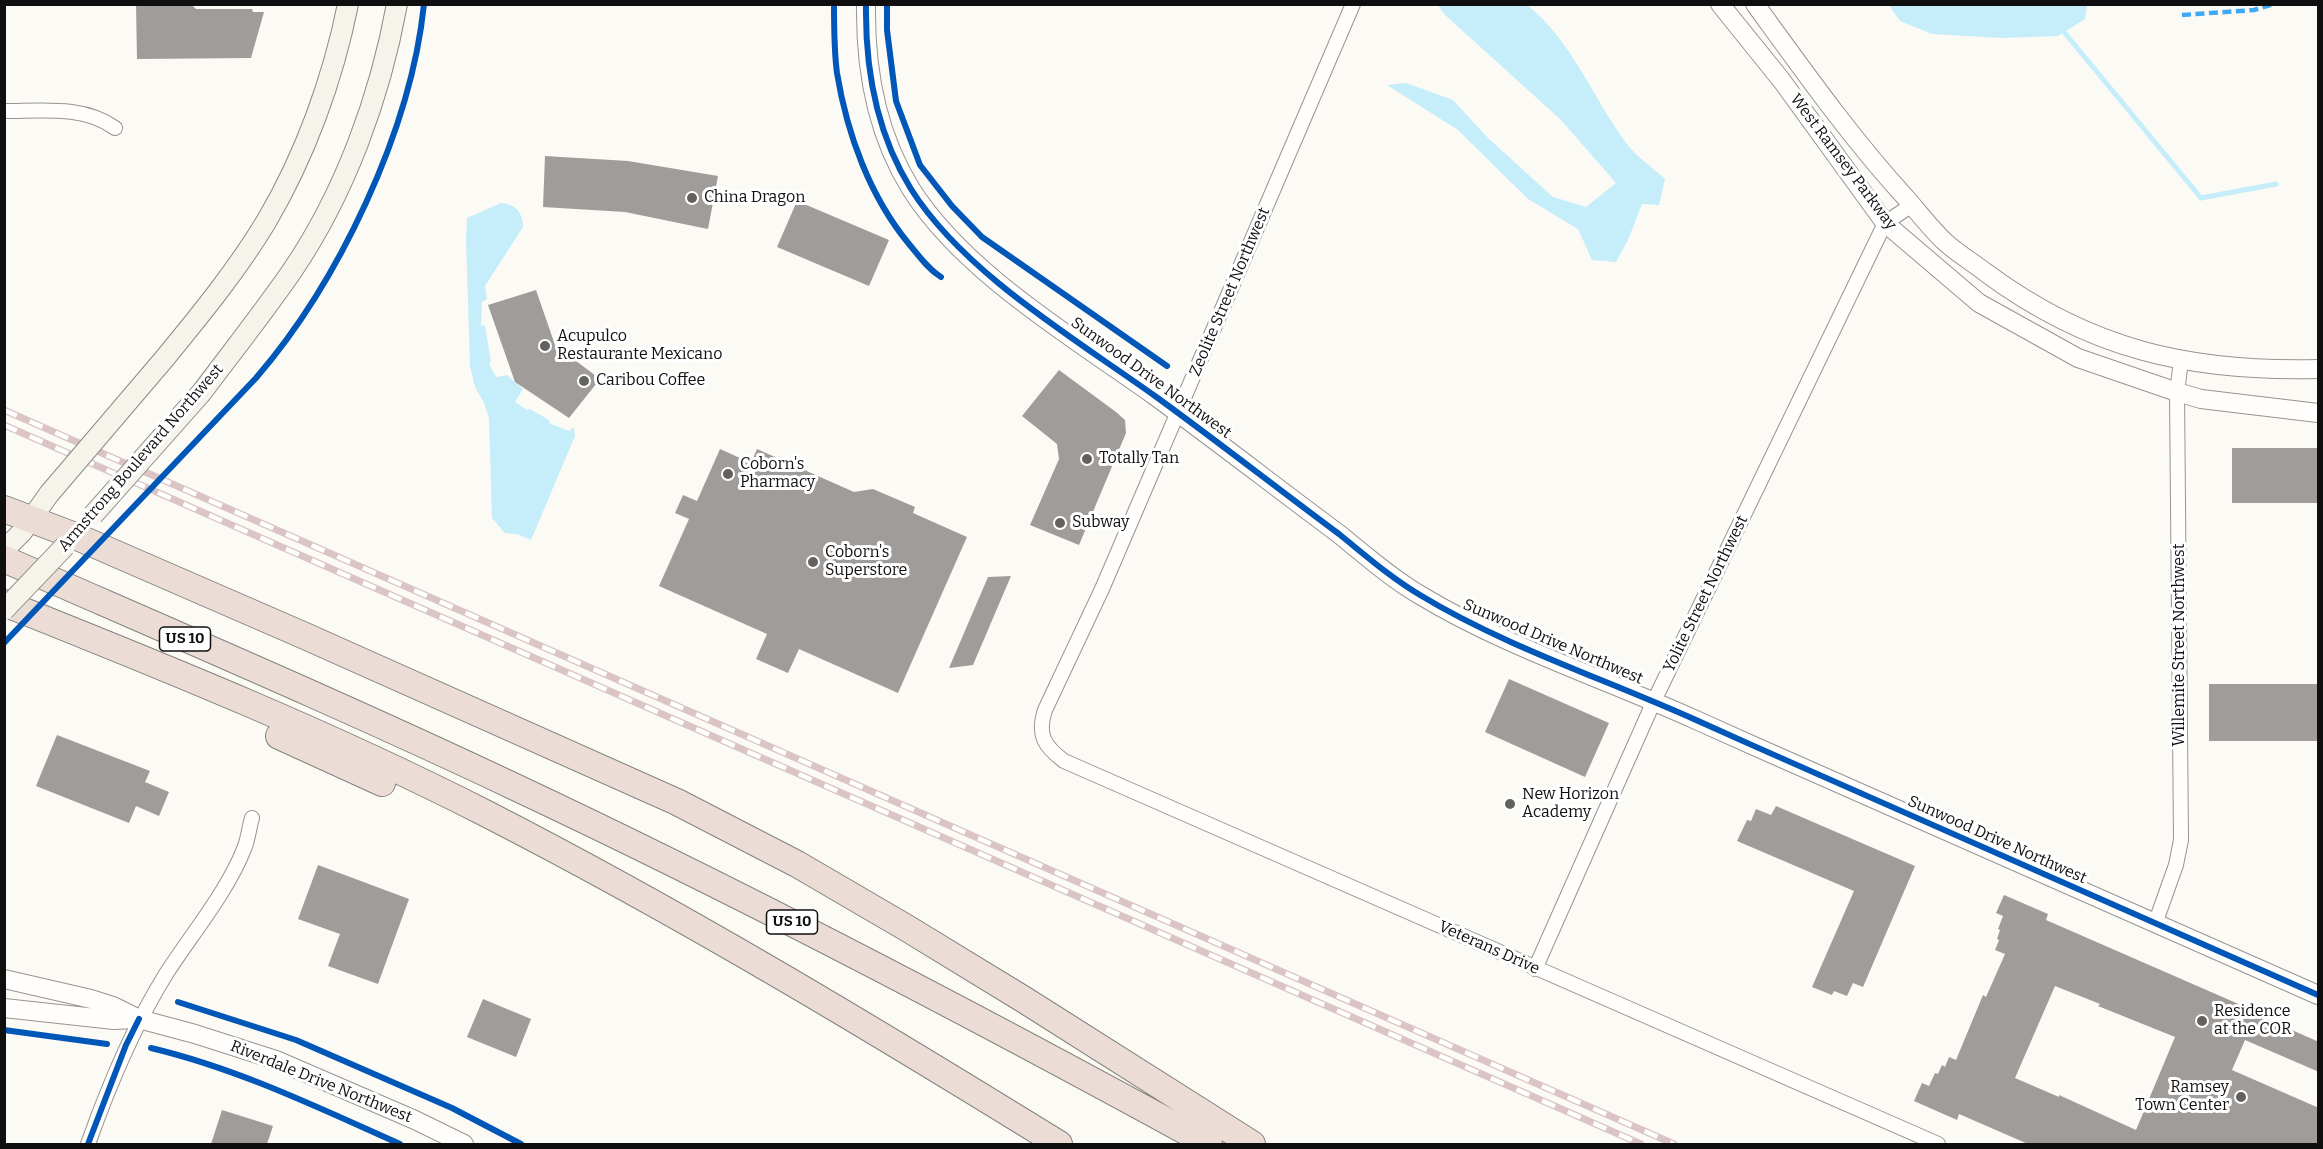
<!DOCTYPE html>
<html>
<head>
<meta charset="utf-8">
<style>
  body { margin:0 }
  #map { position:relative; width:2323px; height:1149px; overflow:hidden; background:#fcfaf4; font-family:Bitter,serif }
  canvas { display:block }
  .frame { position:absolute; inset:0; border:6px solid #0f0f0f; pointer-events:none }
</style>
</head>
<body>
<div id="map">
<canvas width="2323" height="1149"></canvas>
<div class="frame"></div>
</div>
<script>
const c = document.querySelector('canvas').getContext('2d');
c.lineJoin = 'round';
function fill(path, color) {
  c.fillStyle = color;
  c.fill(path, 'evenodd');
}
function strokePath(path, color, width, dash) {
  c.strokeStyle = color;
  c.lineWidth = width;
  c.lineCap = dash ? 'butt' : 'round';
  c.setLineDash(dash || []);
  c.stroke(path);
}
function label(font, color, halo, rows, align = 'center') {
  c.font = font + ' Bitter,serif';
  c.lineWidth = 6;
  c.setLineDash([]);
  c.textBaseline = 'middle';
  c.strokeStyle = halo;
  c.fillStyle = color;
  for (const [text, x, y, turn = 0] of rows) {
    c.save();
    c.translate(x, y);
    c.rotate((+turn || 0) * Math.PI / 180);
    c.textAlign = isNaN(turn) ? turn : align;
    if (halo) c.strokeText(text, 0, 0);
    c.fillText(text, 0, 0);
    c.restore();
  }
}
fill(new Path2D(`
  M1438,5H1527C1572,40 1593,99 1627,144C1637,157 1653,168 1665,179L1659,205L1642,204L1628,240L1616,262L1592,260L1578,229L1528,199L1458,130L1387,85L1406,83L1453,100L1488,138L1553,197L1586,207L1616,183L1561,120L1444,14Z
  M1889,5H2087L2085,19L2058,36L2002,38L1932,34L1900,21Z
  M501,203C515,204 523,212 523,227L485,286L487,299L482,302L481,326L485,325L491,362L489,364L496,377L507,375L523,389L515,402L527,410L530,409L549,420V423L569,431L574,427L575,436L531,540L517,534L505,533L492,518L489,418L484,403L475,387L470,366L466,239L467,218Z`), '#c6edfa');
strokePath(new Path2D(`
  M2064,32L2201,198L2276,184`), '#c6edfa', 5);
fill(new Path2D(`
  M136,4H191L196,9H252L253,12H264L251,58L137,59Z
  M545,156L628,161L718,176L708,229L625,212L543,207Z
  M797,201L889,240L869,286L777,247Z
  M536,290L555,345L600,379L569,418L515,382L488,305Z
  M1059,370L1116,412L1125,420L1126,433L1079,545L1030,525L1059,459L1057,444L1022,416Z
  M2232,448H2319V503H2232Z
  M720,449L751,463L757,449L854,492L873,489L915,507L913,513L967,537L898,693L799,649L788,673L756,659L767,634L659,586L689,519L675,513L683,495L697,501Z
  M1011,576L973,665L949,668L988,577Z
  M1509,679L1609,723L1585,777L1485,732Z
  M2209,684H2319V741H2209Z
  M57,735L150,771L145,782L169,792L159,816L136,806L129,823L36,786Z
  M1776,806L1915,866L1863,987L1853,983L1847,996L1834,991L1832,995L1812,987L1854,891L1737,841L1747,820L1751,821L1756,809L1771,815Z
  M318,865L409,899L378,984L328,966L340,934L298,919Z
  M2004,895L2048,914L2046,920L2250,1009V1008L2268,1017L2267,1019L2319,1042V1072L2245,1040L2232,1070L2319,1108V1144H2028L1959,1114L1957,1120L1914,1101L1922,1083L1929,1086L1935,1073L1938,1074L1942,1065L1945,1067L1949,1057L1956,1060L1983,995L1986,997L2005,954L1995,950L1999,940L1997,939L2000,930L1998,929L2003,916L1996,913ZM2055,986L2100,1004L2098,1006L2175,1037L2136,1130L2059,1095V1097L2015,1078Z
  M483,999L531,1019L516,1057L467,1037Z
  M222,1110L273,1126L267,1144H211Z`), '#a09c99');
const minor = new Path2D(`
  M1353,4L1102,589L1045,710C1037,735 1044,746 1064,761L1938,1144
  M4,111C41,111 84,105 115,128
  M2155,924L2176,865L2181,840L2177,392L2181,361
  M1535,969L1654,701L1885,223L1912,205
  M88,1144C109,1085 133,1027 166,974C191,935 227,892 244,849C248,840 249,828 252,818`);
const tertiary = new Path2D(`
  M866,4C865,70 876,133 911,189C964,273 1074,338 1155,396C1217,441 1277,488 1339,534C1365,555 1391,578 1420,595C1504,646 1605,679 1696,720C1903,813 2111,904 2318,995
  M1720,4L1782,81L1885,223L1979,303L2078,358L2177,392L2201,399L2318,413
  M1755,4C1803,70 1851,138 1906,198C1919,213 1931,229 1945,242C1957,253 1972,262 1985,272C2090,350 2190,372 2318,369
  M4,979L91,999L113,1006L139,1019L195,1034L276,1060L415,1120L464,1144
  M4,1008L114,1020L135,1019`);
const secondary = new Path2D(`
  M165,358C201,314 237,270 266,222C305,156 333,79 348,4
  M202,392C232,352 263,313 292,271C345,193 380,97 397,4
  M4,550L22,532L49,494`);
const motorway = new Path2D(`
  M4,509L75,536L305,636L677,802L797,864L905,927L1023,999L1252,1144
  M4,559C175,634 346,707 515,787C751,898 981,1019 1209,1144
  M4,603C167,668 330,734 485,813C682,914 871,1028 1059,1144
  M279,736L382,783`);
strokePath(minor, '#969592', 16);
strokePath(tertiary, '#969592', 20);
strokePath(secondary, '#8c8b89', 22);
strokePath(motorway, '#83827f', 28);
strokePath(minor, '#fffefd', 14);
strokePath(tertiary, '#fffefd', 18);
strokePath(secondary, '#f5f3ea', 20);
strokePath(motorway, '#ebddd5', 26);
const rail = new Path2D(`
  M4,410L1674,1144
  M4,425L1641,1144`);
strokePath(rail, '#dac4c6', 7);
strokePath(rail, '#fff', 4.5, [14]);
const secondaryBridge = new Path2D(`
  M49,494L165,358
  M93,515L202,392
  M4,610L65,546`);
strokePath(secondaryBridge, '#8c8b89', 22, []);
strokePath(secondaryBridge, '#f5f3ea', 20);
strokePath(new Path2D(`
  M2182,15L2254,10L2274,4`), '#3fa9f5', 4.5, [9, 4.5]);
strokePath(new Path2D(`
  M834,4C834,27 834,51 837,73C847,134 870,197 909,244C919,256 928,269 941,277
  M866,4C865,70 876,133 911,189C964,273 1074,338 1155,396C1217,441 1277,488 1339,534C1365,555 1391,578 1420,595C1504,646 1605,679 1696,720C1903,813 2111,904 2318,995
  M887,4V30L896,101L920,165L952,206L982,237L1167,366
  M4,643L256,378C338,283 411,131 424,4
  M178,1002L296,1040L452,1108L521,1144
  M4,1030L107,1044
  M151,1048C239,1069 319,1108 400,1144
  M88,1144L126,1045L139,1019`), '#0057b8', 6);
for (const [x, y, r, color] of [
  [692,198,6,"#62615f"],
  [545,346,6,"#62615f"],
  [584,381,6,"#62615f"],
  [1087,459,6,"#62615f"],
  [728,474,6,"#62615f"],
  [1060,523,6,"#62615f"],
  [813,562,6,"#62615f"],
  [1510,804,6,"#62615f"],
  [2202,1021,6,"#62615f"],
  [2241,1097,6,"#62615f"]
]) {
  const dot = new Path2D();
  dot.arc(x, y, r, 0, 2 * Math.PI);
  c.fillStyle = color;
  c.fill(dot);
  strokePath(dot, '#fff', 2);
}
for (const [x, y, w] of [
  [185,639,51],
  [792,922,51]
]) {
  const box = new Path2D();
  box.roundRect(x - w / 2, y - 12, w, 24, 4.5);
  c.fillStyle = '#fff';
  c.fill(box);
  strokePath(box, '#0f0f0f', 1.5);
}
label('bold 15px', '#0f0f0f', null, [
  ["US 10",185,639],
  ["US 10",792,922]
]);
label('16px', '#0f0f0f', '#fff', [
  ["West Ramsey Parkway",1843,162,53],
  ["Zeolite Street Northwest",1230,292,-67],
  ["Sunwood Drive Northwest",1151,378,36],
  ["Armstrong Boulevard Northwest",141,458,-49],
  ["Yolite Street Northwest",1706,594,-64],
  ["Sunwood Drive Northwest",1553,642,23],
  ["Willemite Street Northwest",2180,645,-90],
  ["Sunwood Drive Northwest",1997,840,24],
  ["Veterans Drive",1489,948,24],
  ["Riverdale Drive Northwest",321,1082,22]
]);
label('16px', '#0f0f0f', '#fff', [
  ["China Dragon",704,198],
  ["Acupulco",557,337],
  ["Restaurante Mexicano",557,355],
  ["Caribou Coffee",596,381],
  ["Totally Tan",1099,459],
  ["Coborn's",740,465],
  ["Pharmacy",740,483],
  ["Subway",1072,523],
  ["Coborn's",825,553],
  ["Superstore",825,571],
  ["New Horizon",1522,795],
  ["Academy",1522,813],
  ["Residence",2214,1012],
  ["at the COR",2214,1030],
  ["Ramsey",2229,1088,"right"],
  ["Town Center",2229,1106,"right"]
], 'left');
</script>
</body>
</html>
